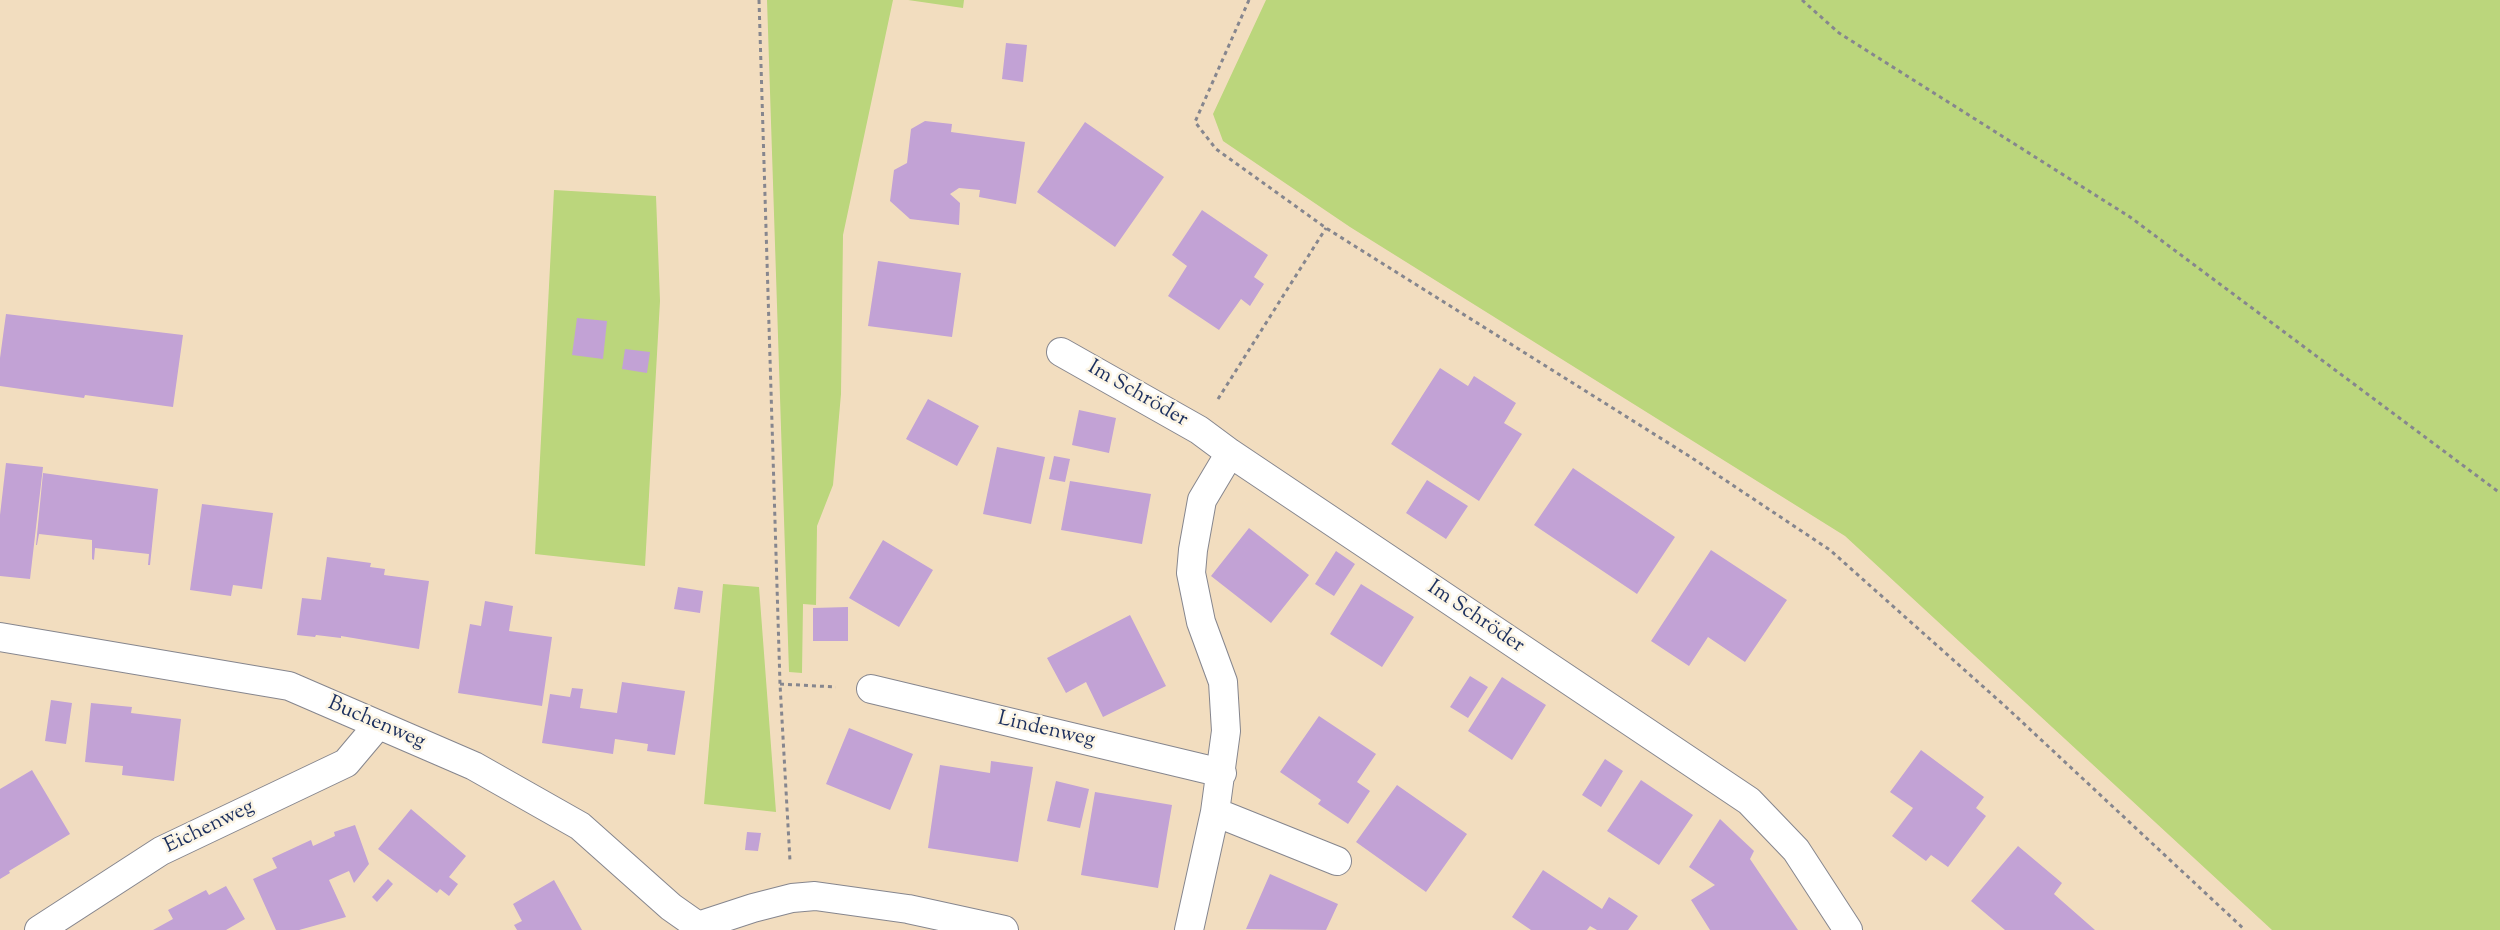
<!DOCTYPE html>
<html>
<head>
<meta charset="utf-8">
<style>
  body { margin:0 }
  canvas { display:block; background:#f2ddbf }
</style>
</head>
<body>
<canvas width="2500" height="930"></canvas>
<script>
const c = document.querySelector('canvas').getContext('2d');
c.lineJoin = 'round';
function fill(path, color) {
  c.fillStyle = color;
  c.fill(path, 'evenodd');
}
function strokePath(path, color, width, dash) {
  c.strokeStyle = color;
  c.lineWidth = width;
  c.lineCap = dash ? 'butt' : 'round';
  c.setLineDash(dash || []);
  c.stroke(path);
}
function label(font, color, halo, rows, align = 'center') {
  c.font = font + ' "Sorts Mill Goudy",serif';
  c.lineWidth = 5;
  c.setLineDash([]);
  c.textBaseline = 'middle';
  c.strokeStyle = halo;
  c.fillStyle = color;
  for (const [text, x, y, turn = 0] of rows) {
    c.save();
    c.translate(x, y);
    c.rotate((+turn || 0) * Math.PI / 180);
    c.textAlign = isNaN(turn) ? turn : align;
    if (halo) c.strokeText(text, 0, 0);
    c.fillText(text, 0, 0);
    c.restore();
  }
}
fill(new Path2D(`
  M767,0H893L843,235L841,394L833,485L817,526L816,605L803,604L802,673L789,672Z
  M908,0H964L963,8Z
  M1266,0H2500V930H2272L1845,536L1350,227L1223,141L1213,114Z
  M554,190L656,196L660,301L645,566L535,554Z
  M723,584L759,587L776,812L704,804Z`), '#bbd67c');
fill(new Path2D(`
  M1006,43L1027,45L1023,82L1002,79Z
  M925,121L952,124L951,132L1025,142L1016,204L979,197L980,190L959,188L950,194L960,203L959,225L910,219L890,201L894,170L907,163L911,129Z
  M1085,122L1164,177L1115,247L1037,192Z
  M1202,210L1268,255L1254,277L1264,284L1250,306L1241,299L1219,330L1168,296L1187,266L1172,255Z
  M878,261L961,273L952,337L868,326Z
  M6,314L183,335L173,407L85,395L84,398L0,386V358Z
  M577,318L607,321L603,359L572,355Z
  M625,349L650,352L647,373L622,369Z
  M1440,368L1468,386L1474,376L1516,403L1504,423L1522,434L1479,501L1391,444Z
  M928,399L979,426L957,466L906,439Z
  M1079,410L1116,418L1109,453L1072,445Z
  M997,447L1045,457L1031,524L983,514Z
  M1054,456L1070,459L1065,482L1049,479Z
  M6,463L43,467L30,579L0,576V515Z
  M1573,468L1675,537L1637,594L1534,525Z
  M43,473L158,489L150,565H148L149,554L95,548L94,560L92,559V540L39,534L37,545H36Z
  M1427,480L1468,506L1446,539L1406,513Z
  M1070,481L1151,494L1142,544L1061,530Z
  M202,504L273,513L262,589L233,585L231,596L190,590Z
  M1249,528L1309,575L1271,623L1211,576Z
  M883,540L933,570L899,627L849,598Z
  M1711,550L1787,600L1745,662L1708,637L1689,666L1651,641Z
  M1336,551L1355,564L1334,596L1315,584Z
  M327,557L371,563L370,567L385,569L384,575L429,581L419,649L341,636V638L316,635L315,637L297,635L302,598L321,600Z
  M1361,584L1414,617L1382,667L1330,634Z
  M678,587L703,591L700,613L674,609Z
  M485,601L513,606L509,631L552,637L542,706L458,693L470,624L481,626Z
  M848,607V641H813V608Z
  M1130,615L1166,686L1103,717L1086,682L1066,693L1047,658Z
  M1470,676L1488,687L1468,718L1450,707Z
  M1502,677L1546,705L1512,760L1468,731Z
  M622,682L685,691L675,755L647,751L648,744L615,739L613,754L542,743L550,694L570,697L572,688L583,689L580,708L617,713Z
  M51,700L72,703L66,744L45,741Z
  M91,703L132,707L131,713L181,719L174,781L122,775L123,766L85,762Z
  M1319,716L1376,754L1357,782L1370,791L1348,824L1318,804L1321,800L1280,772Z
  M849,728L913,754L890,810L826,784Z
  M1921,750L1984,797L1976,808L1986,816L1948,867L1931,855L1926,861L1892,836L1913,808L1890,792Z
  M1605,759L1623,771L1601,807L1582,795Z
  M991,761L1033,767L1018,862L928,848L940,765L990,773Z
  M32,770L70,834L9,871L10,873L0,879V789Z
  M1641,780L1693,815L1659,865L1607,831Z
  M1056,781L1089,789L1080,828L1047,821Z
  M1397,785L1467,834L1426,892L1356,842Z
  M1095,792L1172,805L1158,888L1081,875Z
  M411,809L466,856L449,877L458,884L449,896L440,889L437,893L378,849Z
  M1720,819L1754,851L1750,859L1798,930H1710L1691,900L1715,885L1689,867Z
  M355,825L369,864L354,883L349,871L329,880L346,917L299,930H276L253,879L277,868L272,858L311,840L313,846L335,836L334,832Z
  M747,832L761,833L758,851L745,850Z
  M2018,846L2062,883L2054,894L2095,930H2005L1971,901Z
  M1543,870L1602,909L1609,897L1638,916L1628,930H1597L1590,926L1587,930H1531L1512,917Z
  M1270,874L1338,904L1326,930L1246,929Z
  M388,879L393,884L377,902L372,897Z
  M554,880L582,930H517L514,925L522,921L513,904Z
  M226,886L245,919L226,930H153L173,919L168,910L206,890L209,895Z`), '#c2a2d5');
const street = new Path2D(`
  M1061,352L1199,430L1230,453L1749,801L1796,850L1848,930
  M0,637L289,686L474,766L580,826L671,907L698,926V930
  M871,689L1222,773
  M1215,812L1337,861
  M698,926L753,908L792,898L815,896L908,909L1004,930
  M39,930L161,851L346,763L378,725
  M1189,930L1215,812L1226,731L1223,682L1201,622L1191,573L1193,550L1202,500L1230,453`);
strokePath(street, '#86868e', 30);
strokePath(new Path2D(`
  M759,0L780,684L790,861
  M1249,0L1195,122L1216,149L1326,228L1689,456L1830,550L2006,707L2245,930
  M1802,0L1839,33L2130,217L2500,493
  M1218,399L1326,228
  M780,684L836,687`), '#86868e', 3, [4, 4]);
strokePath(street, '#fff', 28);
label('21px', '#1b2f5e', '#fcf5e5', [
  ["Im Schröder",1137,395,30],
  ["Im Schröder",1475,618,34],
  ["Buchenweg",376,724,23],
  ["Lindenweg",1046,731,13],
  ["Eichenweg",210,828,-26]
]);
</script>
</body>
</html>
